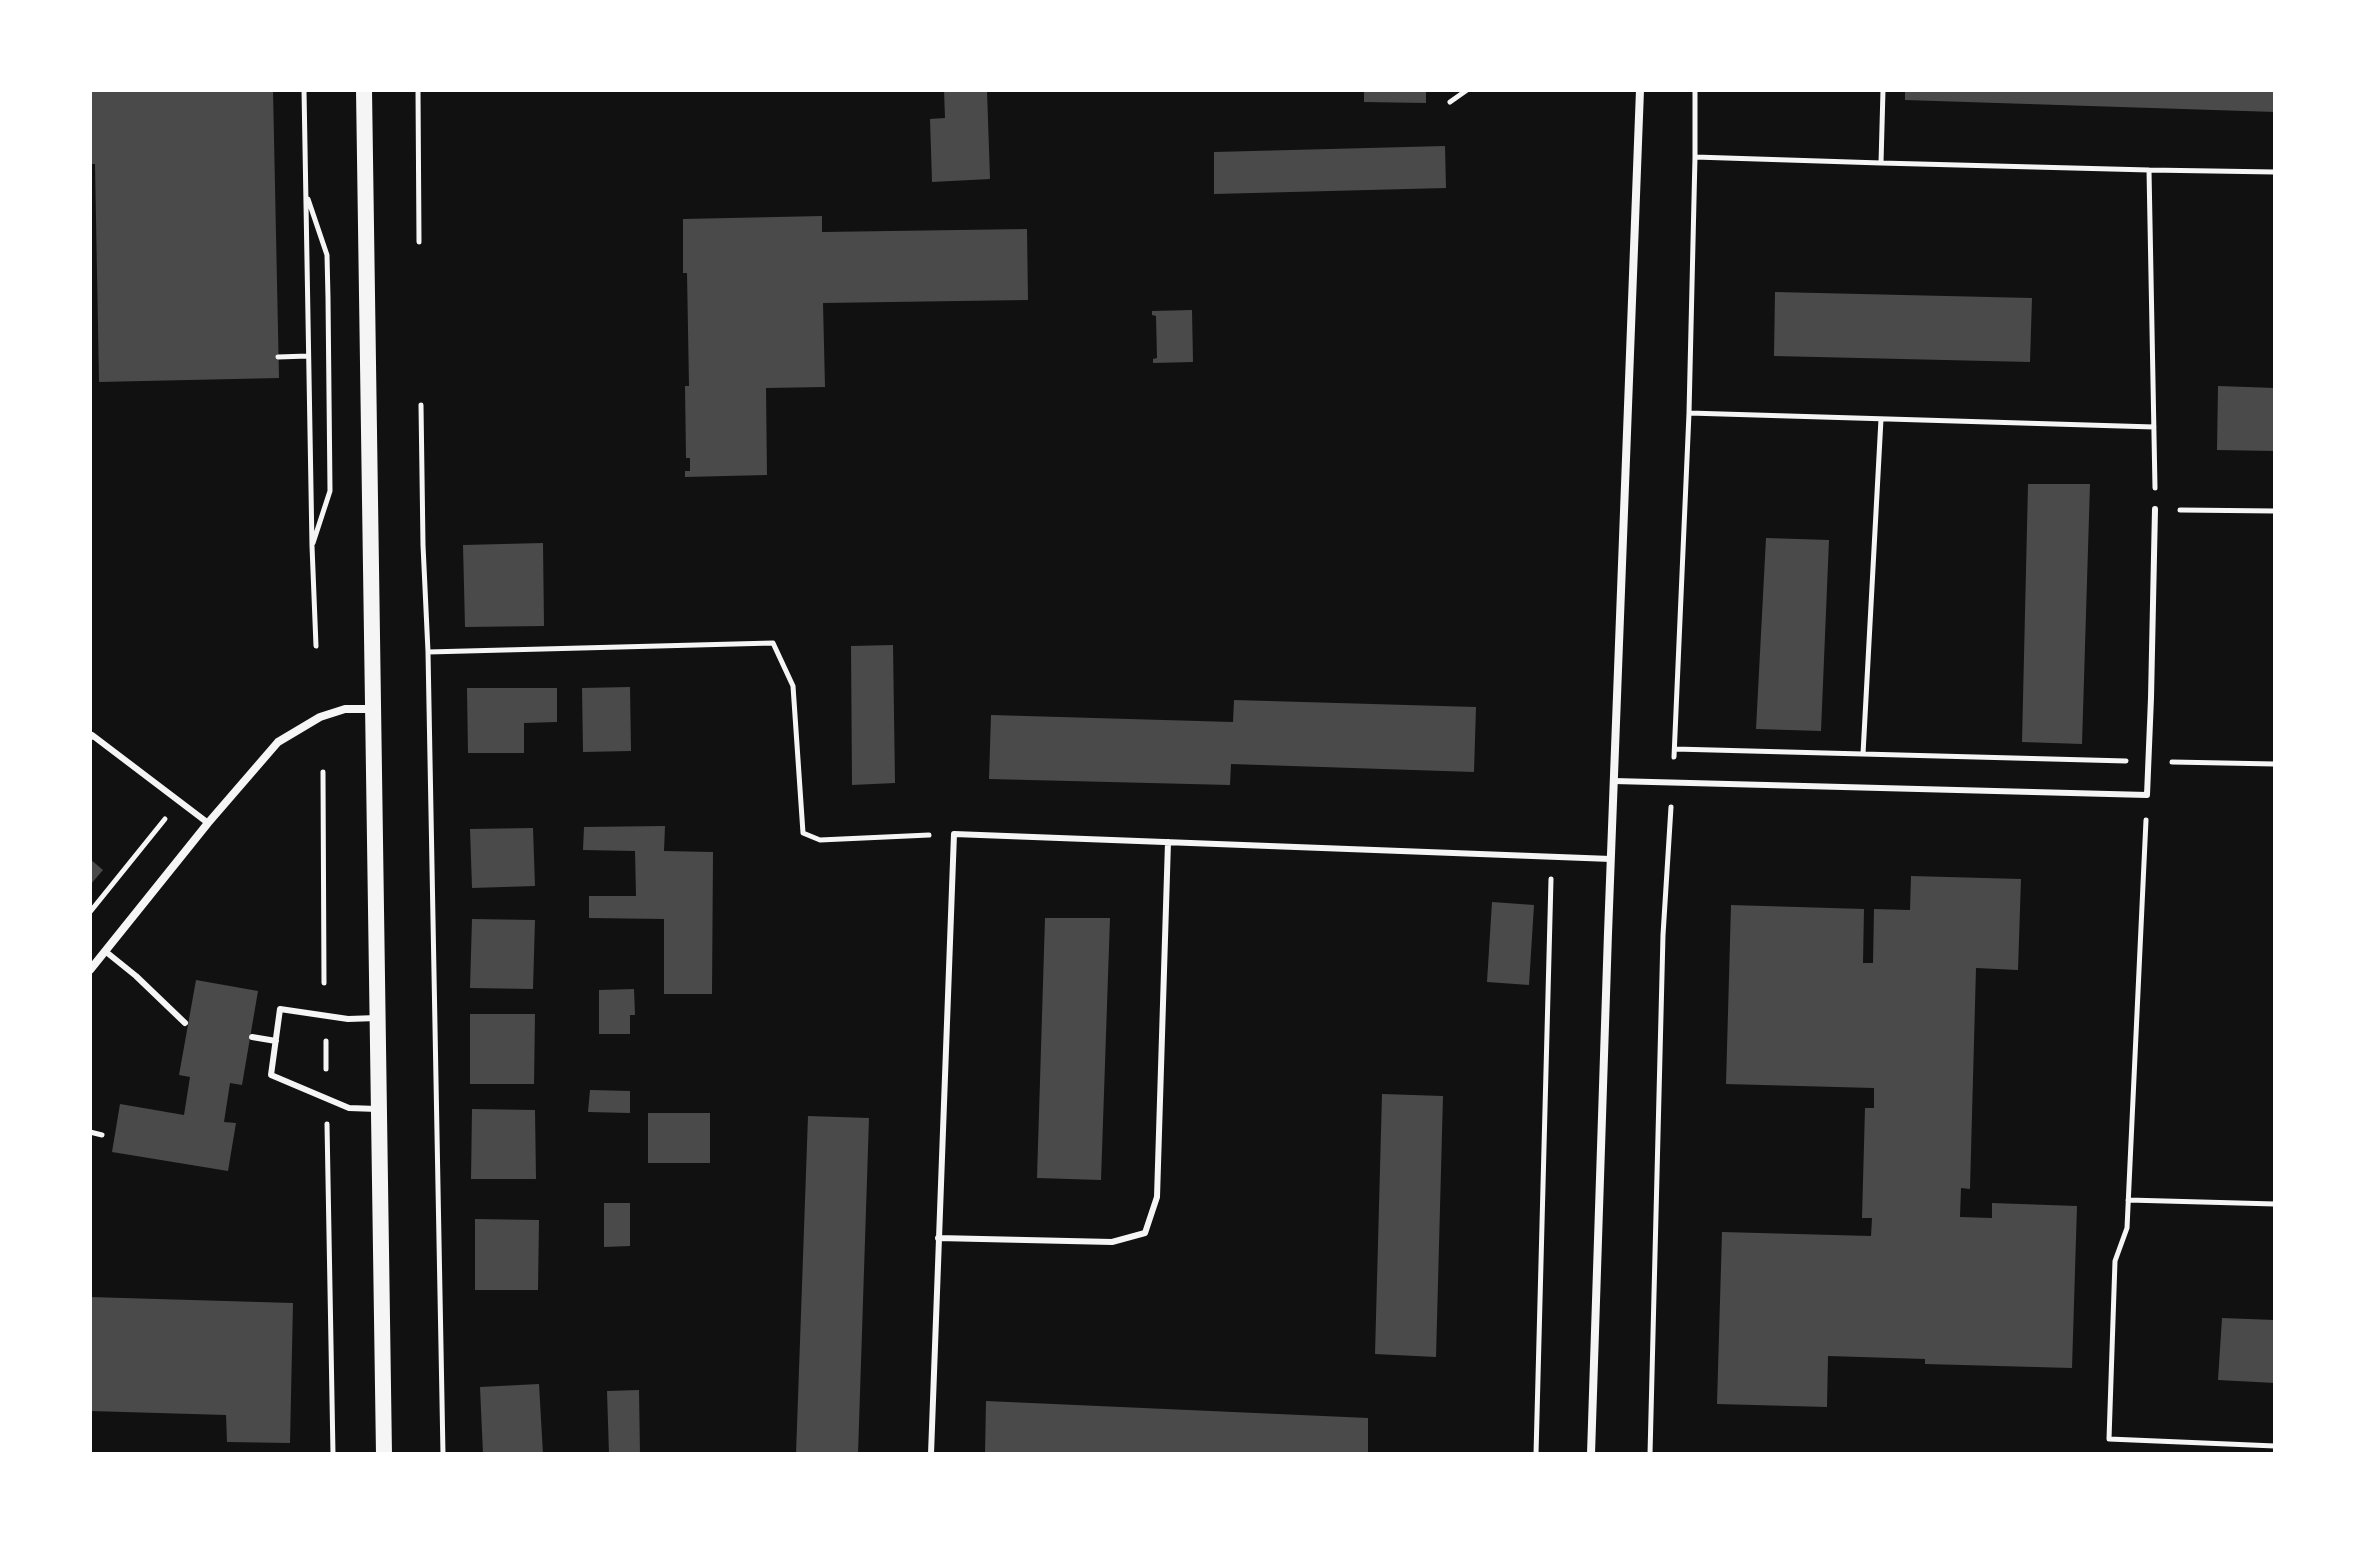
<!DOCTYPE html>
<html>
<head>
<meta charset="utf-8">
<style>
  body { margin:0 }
  #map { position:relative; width:2365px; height:1544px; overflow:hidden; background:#111; font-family:Lato,sans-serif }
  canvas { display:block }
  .frame { position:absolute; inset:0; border:92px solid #fff; pointer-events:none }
</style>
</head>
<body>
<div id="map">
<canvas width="2365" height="1544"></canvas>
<div class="frame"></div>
</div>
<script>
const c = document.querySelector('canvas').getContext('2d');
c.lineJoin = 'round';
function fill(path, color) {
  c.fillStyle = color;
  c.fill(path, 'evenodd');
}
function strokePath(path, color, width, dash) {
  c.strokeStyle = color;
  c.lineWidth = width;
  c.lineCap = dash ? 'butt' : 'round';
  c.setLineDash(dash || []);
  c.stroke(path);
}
fill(new Path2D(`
  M90,90H273L279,378L99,382L95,164H90Z
  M944,90H987L990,179L932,182L930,119L945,118Z
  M1364,90H1426V103L1364,102Z
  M1905,90H2275V112L1905,100Z
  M1445,146L1446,188L1214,194V152Z
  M822,216V232L1027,229L1028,300L823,303L825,387L766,388L767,475L685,477V471H690V458H686L685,386H689L687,273H683V219Z
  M1775,292L2032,298L2030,362L1774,356Z
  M1192,310L1193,362L1153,363V359L1157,358L1156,316L1152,315V311Z
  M2218,386L2275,388V451L2217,450Z
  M2028,484H2090L2082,744L2022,742Z
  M1766,538L1829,540L1821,731L1756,729Z
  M543,543L544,626L465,627L463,545Z
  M893,645L895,783L852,785L851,646Z
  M630,687L631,751L583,752L582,688Z
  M467,688H557V722L524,723V753H468Z
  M1234,700L1476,707L1474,772L1231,764L1230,785L989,779L991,715L1233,722Z
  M665,826L664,851L713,852L712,994H664V919L589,918V896H636L635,851L583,850L584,827Z
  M533,828L535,886L472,888L470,829Z
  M90,859L103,870L90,885Z
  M1911,876L2021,879L2018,970L1976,968L1970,1189L1961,1188L1960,1217L1992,1218V1203L2077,1206L2072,1368L1925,1364V1359L1828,1356L1827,1407L1717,1404L1722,1232L1871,1236L1872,1218H1862L1865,1108H1874V1088L1726,1084L1731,905L1864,909L1863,963H1873L1874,909L1910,910Z
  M1492,902L1534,905L1529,985L1487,982Z
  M1045,918H1110L1101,1180L1037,1178Z
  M472,919L535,920L533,989L470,988Z
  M196,980L258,991L242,1085L230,1083L224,1122L236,1123L228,1171L112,1152L120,1104L184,1115L190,1077L179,1075Z
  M634,989L635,1015H630V1034H599V990Z
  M470,1014H535L534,1084H470Z
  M590,1090L630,1091V1113L588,1112Z
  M1382,1094L1443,1096L1436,1357L1375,1354Z
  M472,1109L535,1110L536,1179H471Z
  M648,1113H710V1163H648Z
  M808,1116L869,1118L858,1454H796Z
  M604,1203H630V1246L604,1247Z
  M475,1219L539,1220L538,1290H475Z
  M90,1297L293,1303L290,1443L227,1442L226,1415L90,1411Z
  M2222,1318L2275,1320V1383L2218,1380Z
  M539,1384L543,1454H483L480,1387Z
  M639,1390L640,1454H609L607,1391Z
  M986,1401L1368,1418V1454H985Z`), '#4a4a4a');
strokePath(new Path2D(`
  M304,90L312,546L316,646
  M418,90L419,242
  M1695,90V157L1881,163
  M1883,90L1881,163L2149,170L2155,488
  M1450,102L1467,90
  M2149,170L2275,172
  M308,199L327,255L328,298L330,491L313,543
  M278,357L308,356
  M421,405L423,545L428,652L443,1454
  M1689,413L2154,427
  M2180,510L2275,511
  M428,652L773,643L793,686L803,833L820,840L929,835
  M1675,749L2126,761
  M1863,754L1881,419
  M1674,757L1689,413L1695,157
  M2172,762L2275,764
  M323,772L324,983
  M2146,820L2127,1228L2115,1261L2109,1439L2275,1446
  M90,912L165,819
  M326,1041V1069
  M327,1124L333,1454
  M90,1132L102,1135
  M2128,1200L2275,1204
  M1536,1454L1551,879
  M1650,1454L1663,935L1671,807`), '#f5f5f5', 5);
strokePath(new Path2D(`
  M90,738L92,735L208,823
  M1614,781L2147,795L2151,698L2155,509
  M105,951L136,976L185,1023
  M252,1037L276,1041
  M377,1109L349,1108L271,1075L280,1009L348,1019L377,1018
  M938,1238L1112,1242L1145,1233L1157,1197L1168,842
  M931,1454L954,834L1611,859`), '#f5f5f5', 6);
strokePath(new Path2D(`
  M90,970L208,823L278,742L320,717L345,709H372
  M1591,1454L1608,933L1640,90`), '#f5f5f5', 8);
strokePath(new Path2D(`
  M364,90L384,1454`), '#f5f5f5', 16);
</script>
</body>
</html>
